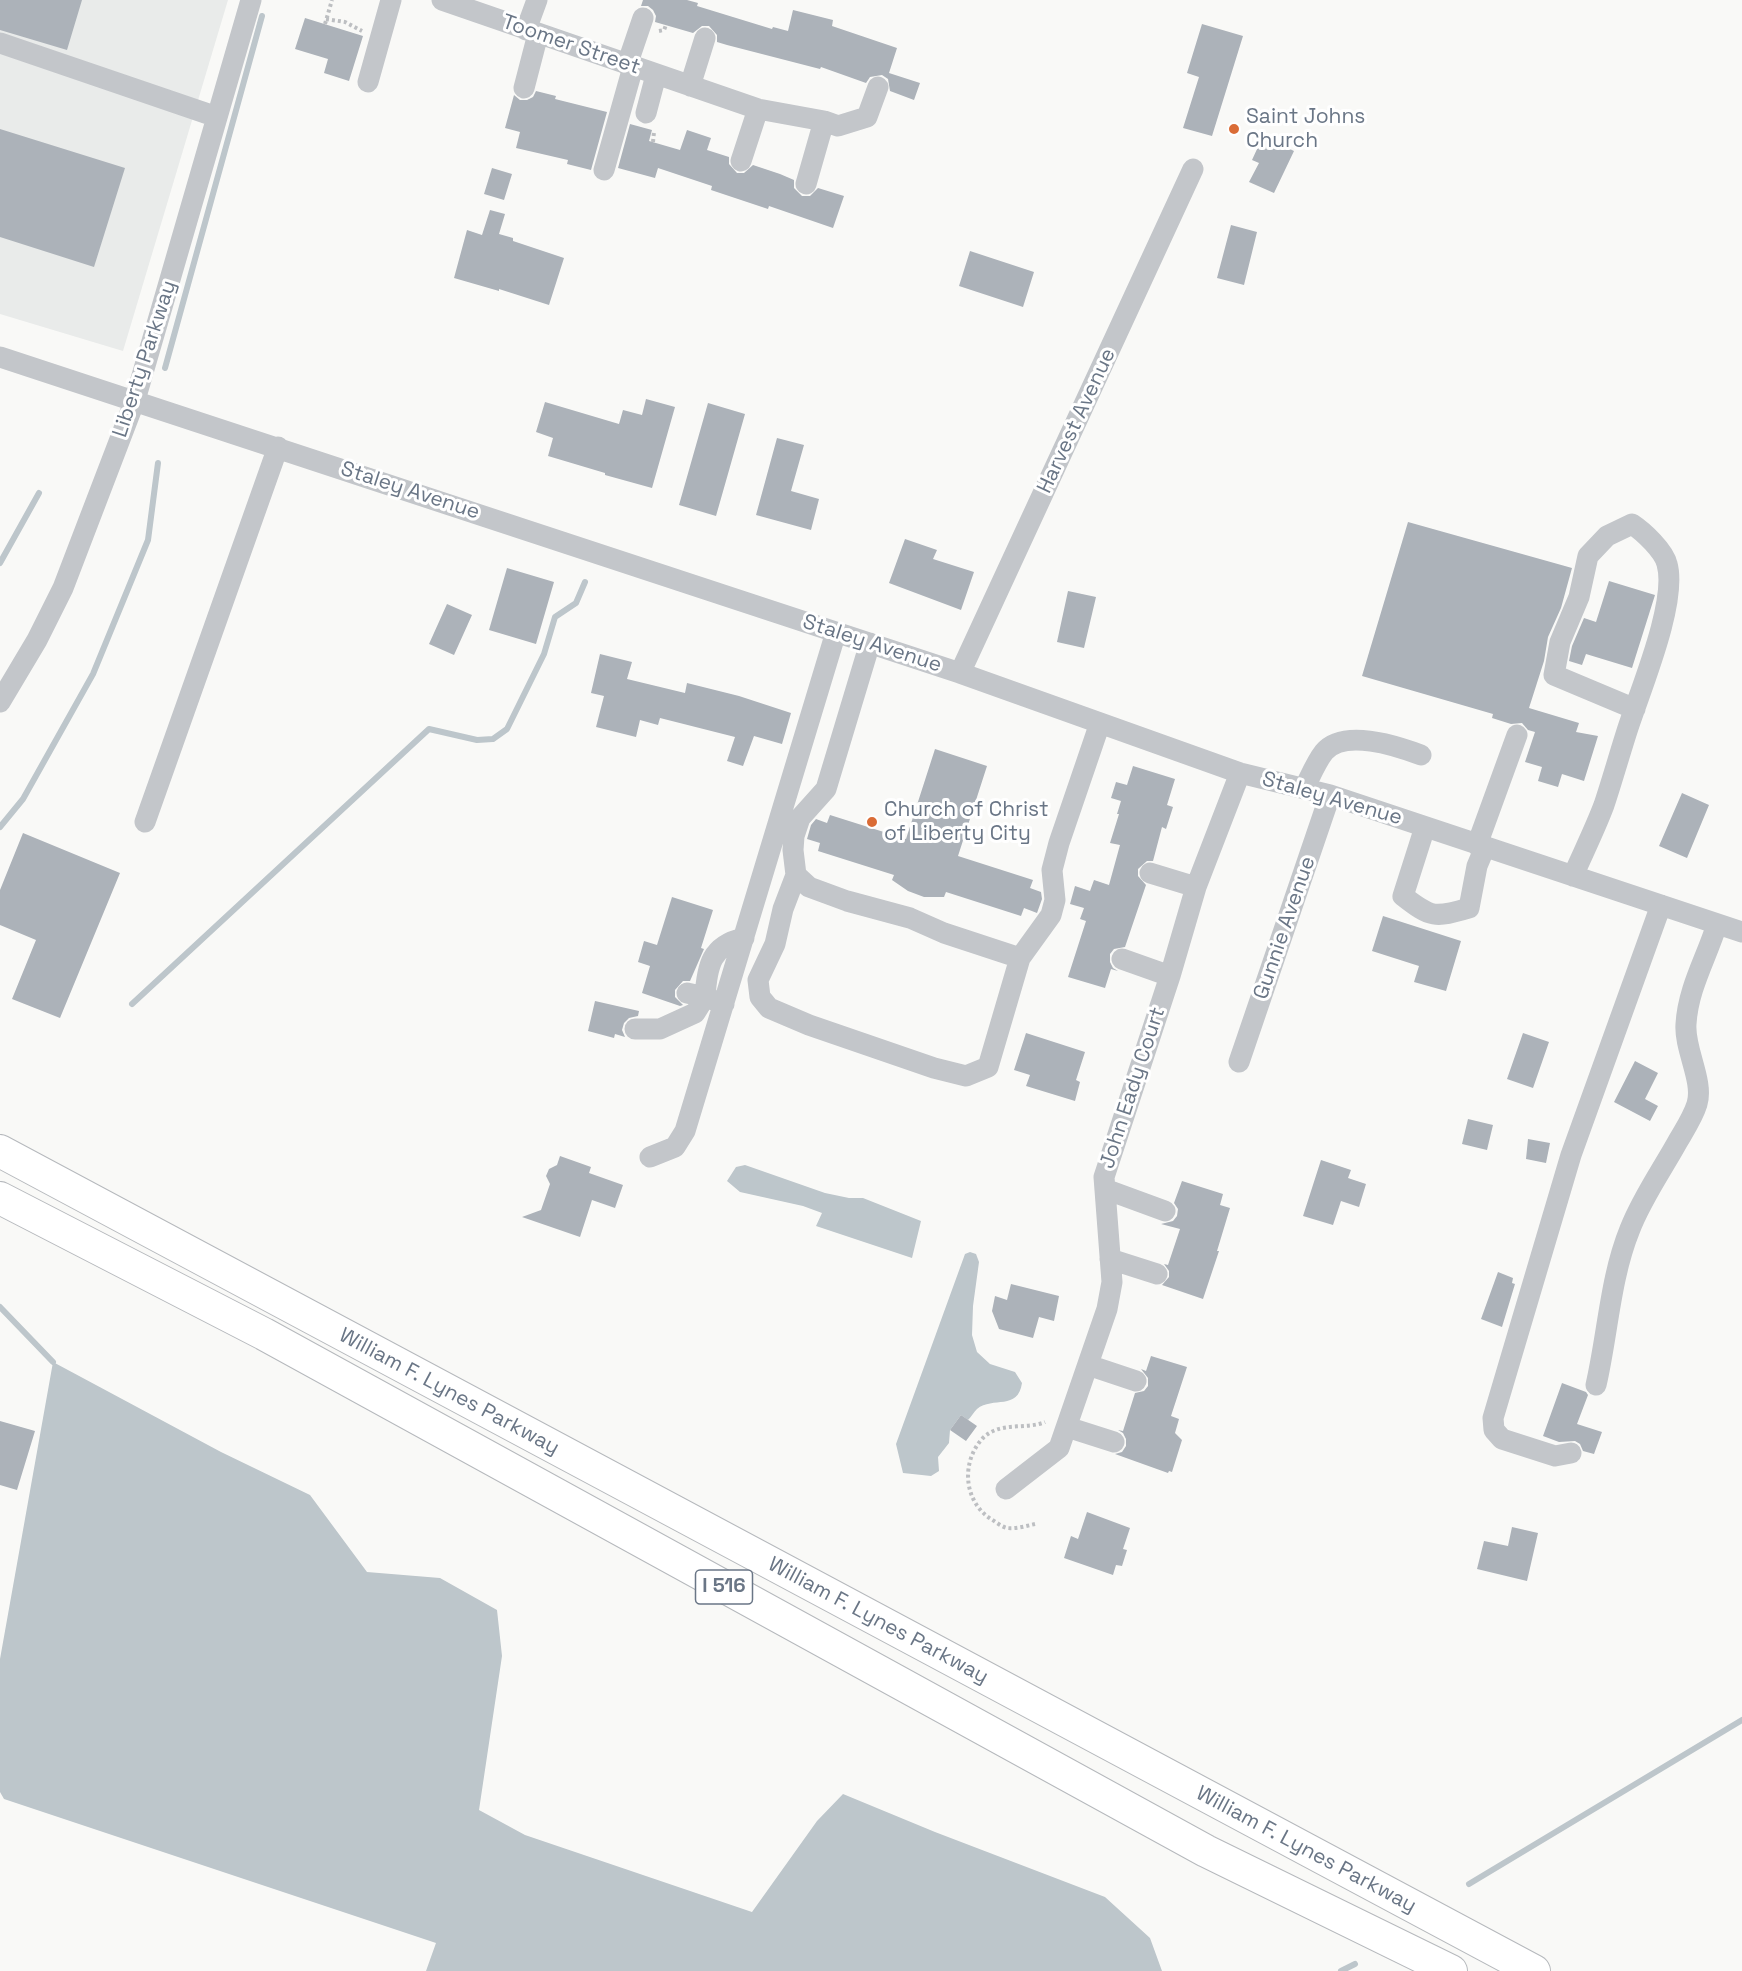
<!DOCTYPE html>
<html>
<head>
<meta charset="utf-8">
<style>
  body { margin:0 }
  canvas { display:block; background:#f9f9f7 }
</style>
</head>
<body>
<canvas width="1742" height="1971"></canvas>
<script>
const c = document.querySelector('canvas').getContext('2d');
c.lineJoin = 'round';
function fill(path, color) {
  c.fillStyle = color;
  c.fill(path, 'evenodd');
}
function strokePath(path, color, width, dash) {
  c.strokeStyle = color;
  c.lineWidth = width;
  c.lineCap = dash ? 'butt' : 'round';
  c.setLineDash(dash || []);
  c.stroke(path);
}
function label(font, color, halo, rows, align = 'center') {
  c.font = font + ' "Space Grotesk",sans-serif';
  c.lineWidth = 6;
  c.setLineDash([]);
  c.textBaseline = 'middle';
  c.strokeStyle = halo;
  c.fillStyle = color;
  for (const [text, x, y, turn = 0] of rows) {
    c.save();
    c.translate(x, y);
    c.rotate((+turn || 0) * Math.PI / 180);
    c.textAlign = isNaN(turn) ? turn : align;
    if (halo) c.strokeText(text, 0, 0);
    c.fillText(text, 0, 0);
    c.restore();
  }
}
fill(new Path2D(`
  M0,0H228L123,351L0,314Z`), '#e9ebea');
fill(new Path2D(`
  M745,1165L825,1193L849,1198H863L921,1221L912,1258L816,1226L822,1213L803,1206L740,1192L727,1181L736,1167Z
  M970,1252L976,1254L979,1262L973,1306L972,1335L977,1352L990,1364L1015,1372L1022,1383C1018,1411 993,1396 977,1409C974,1412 971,1417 968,1420L961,1415L950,1430L949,1443L938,1457L939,1471L931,1476L903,1473L896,1444L965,1254Z
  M53,1362L221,1452L310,1495L367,1572L440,1578L497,1610L502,1656L479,1810L525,1835L752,1912L817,1821L843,1794L935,1832L1105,1897L1150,1938L1162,1971H426L436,1943L4,1799L0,1792V1659Z`), '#bdc6cb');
strokePath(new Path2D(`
  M165,368L262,16
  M0,563L39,493
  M0,827L23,799L93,674L148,540L158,463
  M132,1004L429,729L477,740L493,739L507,729L544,654L555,617L576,603L585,582
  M0,1307L53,1362
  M1469,1884L1742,1720
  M1341,1971L1355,1964`), '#bdc6cb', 6);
fill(new Path2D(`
  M0,0H82L67,50L0,30Z
  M643,0H687L698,3L697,6L772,29L773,27L788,31L793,10L833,20L832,26L897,48L889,73L920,83L914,100L890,91L888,79L882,75L870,77L866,83L821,67L820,69L727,45L717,42V35L709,26H702L693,33L655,22L656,16L653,10L648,6H641Z
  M305,18L363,36L349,81L324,73L328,59L295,49Z
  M1202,24L1243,36L1212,136L1183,128L1199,77L1187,73Z
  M536,91L556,96L555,99L607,112L591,170L567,164L568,160L516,148L520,132L505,128L514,95L520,100H527L533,97Z
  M630,124L652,130L649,141L680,150L687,130L711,138L707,150L729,157V164L737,173H744L753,165L780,174L794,180V188L802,196H810L818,188L844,196L833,228L769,206L768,209L711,190L712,186L658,168L655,178L618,168Z
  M0,129L125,168L94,267L0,237Z
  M1263,136L1294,151L1274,193L1249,182L1259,163L1252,160Z
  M492,168L512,174L504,200L484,194Z
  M490,210L505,214L499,234L513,238V241L564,258L549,305L499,289V291L454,278L467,230L482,235Z
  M1231,225L1257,232L1244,285L1217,278Z
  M970,251L1034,272L1023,307L959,286Z
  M646,399L675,407L652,488L605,475V473L548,456L553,438L536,432L545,402L619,424L623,410L642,415Z
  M708,403L745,414L716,516L679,505Z
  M777,438L804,445L791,491L819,499L811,530L756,515Z
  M1408,522L1572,568L1561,608L1548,637L1544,661L1529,708L1579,723L1576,732L1598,736L1584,781L1562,774L1558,787L1538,781L1542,767L1525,762L1535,732L1528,730L1522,723L1511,724L1492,718L1493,714L1362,676Z
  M905,539L937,550L933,559L974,572L961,610L889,583Z
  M507,568L554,582L536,644L489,630Z
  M1609,581L1655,595L1632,668L1586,654L1582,665L1569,661L1572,646L1584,618L1596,622Z
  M1068,591L1096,597L1084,648L1057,642Z
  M447,604L472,615L454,655L429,644Z
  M600,654L632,662L627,679L685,693L687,683L739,696L791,713L782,744L754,736L743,766L727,761L735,737L660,718L658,725L640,720L636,737L596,727L604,696L591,693Z
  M935,749L987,766L958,856L1033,880L1030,888L1041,892L1042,899L1037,913L1024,908L1021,916L946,892L944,897H924L908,891L892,880L894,875L818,851L820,843L807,839L811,825L816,819L827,823L830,815L906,839Z
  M1133,766L1175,779L1167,805L1173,807L1166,829L1162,827L1153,861H1147L1138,869V876L1146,885L1125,947L1114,949L1110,954V962L1113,968L1118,971L1111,969L1105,988L1068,977L1086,921L1080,919L1084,908L1070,904L1075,886L1090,891L1094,880L1109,885L1120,845L1110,843L1119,814H1117L1121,801L1111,798L1116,782L1127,785Z
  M1682,793L1709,805L1687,858L1659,846Z
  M23,833L120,873L60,1018L12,999L36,940L0,925V890Z
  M672,897L713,910L701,948L704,949L690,981H683L675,990V997L683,1005L680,1006L642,993L650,966L638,962L644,941L657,945Z
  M1383,916L1461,941L1446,991L1414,982L1419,966L1372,951Z
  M595,1001L639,1011L638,1016L629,1018L624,1023L622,1030L625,1037L615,1034L614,1038L588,1031Z
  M1026,1033L1085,1052L1076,1080L1080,1082L1075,1101L1026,1086L1030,1075L1014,1070Z
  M1523,1033L1549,1042L1533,1088L1507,1079Z
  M1635,1061L1658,1073L1645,1099L1658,1106L1650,1121L1614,1102Z
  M1468,1119L1493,1125L1487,1150L1462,1144Z
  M1528,1139L1550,1143L1546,1163L1526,1159Z
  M560,1156L591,1167L589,1173L623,1185L615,1208L592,1200L580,1237L522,1217L541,1210L550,1184L546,1176L549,1169L557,1165Z
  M1321,1160L1351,1170L1348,1178L1366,1184L1359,1207L1341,1201L1333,1225L1303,1216Z
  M1182,1181L1223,1194L1220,1205L1230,1208L1217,1251H1219L1203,1299L1162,1285L1169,1277V1271L1164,1264L1168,1265L1180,1229L1161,1224L1173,1221L1177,1216L1178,1209L1174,1203Z
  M1498,1272L1513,1278L1512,1283L1515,1284L1502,1327L1481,1319Z
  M1011,1284L1059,1296L1054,1321L1039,1317L1033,1338L999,1329L992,1311L995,1296L1007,1300Z
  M1151,1356L1187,1367L1171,1416L1179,1419L1175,1433L1182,1440L1172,1472L1169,1471L1168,1473L1115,1454L1122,1452L1126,1446V1439L1123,1433L1118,1430L1123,1431L1135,1393L1144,1391L1148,1386V1378L1141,1369L1146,1371Z
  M1562,1383L1586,1392L1588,1395L1577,1424L1602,1432L1594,1454L1583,1451L1580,1444L1575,1441L1559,1442L1543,1436Z
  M961,1415L977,1426L966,1441L950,1430Z
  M0,1421L35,1431L17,1490L0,1485Z
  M1087,1512L1130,1528L1123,1549L1127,1550L1122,1566L1116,1565L1113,1575L1064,1558L1071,1536L1078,1539Z
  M1512,1527L1538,1533L1527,1581L1477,1569L1484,1541L1508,1546Z`), '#acb2b9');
const highway = new Path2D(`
  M0,1151L1534,1971
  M0,1198L264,1334L1206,1851L1451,1971`);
strokePath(highway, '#b6b9bd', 34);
strokePath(new Path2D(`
  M326,19L345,22L362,31
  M325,24L332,0
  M659,31L664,30L666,25
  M653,142L654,132
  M1035,1524C1026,1526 1016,1529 1007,1528C1002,1527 996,1522 991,1519C963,1501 961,1461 983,1438C1000,1421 1026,1430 1045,1422`), '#bdbfc2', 4, [3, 3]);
strokePath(new Path2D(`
  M442,0L758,109L824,121L838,126L867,117L878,87
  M526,30L537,0
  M0,43L217,117
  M627,65L643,18
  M368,82L391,0
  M690,86L705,38
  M524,88L538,34
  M646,113L656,75
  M741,161L758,109
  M604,170L633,67
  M806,184L824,121
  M0,357L960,673L1240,773L1330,795L1742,932
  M870,643L826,789L800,818L794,836L793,850L796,875L783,909L775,944L758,980L760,997L769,1008L809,1025L934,1068L966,1076L988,1067L1020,958L1051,915L1055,900L1052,870L1059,843L1100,723
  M960,673L1193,169
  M0,702L37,640L63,588L135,400L251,0
  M1304,789C1310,777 1316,762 1324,752C1344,728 1397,746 1421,755
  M145,822L278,447
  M1425,827L1403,896C1431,918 1435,918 1469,908L1477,866L1485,847
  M1477,845L1517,735
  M1150,873L1196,887
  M796,875L809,887L847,901L910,918L944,933L1020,958
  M1573,876C1583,853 1595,829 1604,805C1612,781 1619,756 1627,731C1639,693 1678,602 1667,564C1664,551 1644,532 1632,524L1607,536L1588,556L1579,597L1560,642L1554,675L1635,709
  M1122,959L1170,976
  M687,993L705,997C707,966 711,945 744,938
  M635,1029H660L695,1013L705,997L724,1004
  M1239,1062L1330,795
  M650,1157L675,1147L685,1131L836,632
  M1105,1189L1165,1211
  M1110,1259L1157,1274
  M1088,1365L1136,1381
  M1596,1385C1608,1333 1610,1278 1630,1229C1642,1198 1662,1170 1678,1141C1685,1129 1693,1117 1697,1104C1704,1081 1684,1049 1686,1024C1688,988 1707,957 1717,924
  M1067,1427L1114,1442
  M1571,1453L1555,1456L1502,1439L1494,1430L1493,1418L1571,1155L1661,905
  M1006,1489L1059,1448L1107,1309L1112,1282L1104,1177L1170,976L1196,887L1240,773`), '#c3c6ca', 21);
strokePath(highway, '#fff', 32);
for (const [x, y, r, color] of [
  [1234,129,6,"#da6c36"],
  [872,822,6,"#da6c36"]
]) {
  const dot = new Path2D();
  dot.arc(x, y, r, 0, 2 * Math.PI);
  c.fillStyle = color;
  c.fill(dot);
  strokePath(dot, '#fff', 2);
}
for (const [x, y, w] of [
  [724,1587,57]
]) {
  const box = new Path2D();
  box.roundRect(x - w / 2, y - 17, w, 34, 4.5);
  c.fillStyle = '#fff';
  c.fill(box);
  strokePath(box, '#6a7686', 1.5);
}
label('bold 20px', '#6a7686', null, [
  ["I 516",724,1587]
]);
label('21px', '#6a7686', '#fff', [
  ["Toomer Street",571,45,19],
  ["Liberty Parkway",145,359,-72],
  ["Harvest Avenue",1077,421,-65],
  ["Staley Avenue",410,491,18],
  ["Staley Avenue",872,644,18],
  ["Staley Avenue",1332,799,16],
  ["Gunnie Avenue",1285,928,-71],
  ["John Eady Court",1133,1088,-72],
  ["William F. Lynes Parkway",449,1392,28],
  ["William F. Lynes Parkway",878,1621,28],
  ["William F. Lynes Parkway",1306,1850,28]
]);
label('21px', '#6a7686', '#fff', [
  ["Saint Johns",1246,117],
  ["Church",1246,141],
  ["Church of Christ",884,810],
  ["of Liberty City",884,834]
], 'left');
</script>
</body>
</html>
